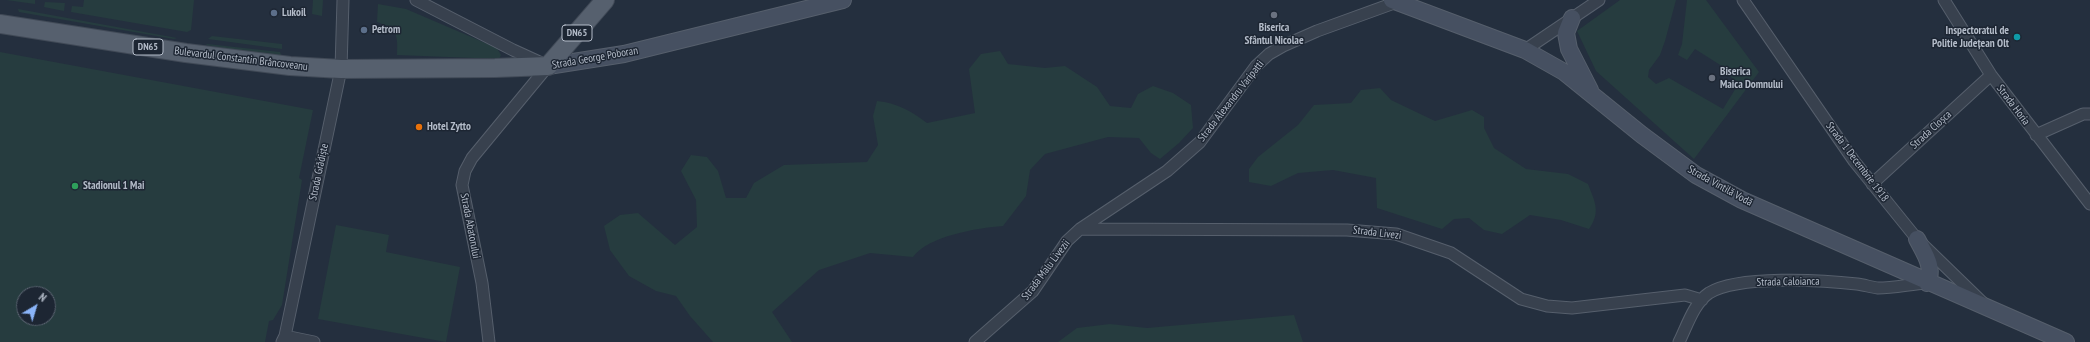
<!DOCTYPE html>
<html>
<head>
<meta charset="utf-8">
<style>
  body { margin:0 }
  #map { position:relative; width:2090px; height:342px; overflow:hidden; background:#242f3e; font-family:"PT Sans Narrow",sans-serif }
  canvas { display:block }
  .north { position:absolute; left:16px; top:286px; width:40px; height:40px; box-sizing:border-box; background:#1d2633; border:1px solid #59626f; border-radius:50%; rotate:38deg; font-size:11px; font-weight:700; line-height:16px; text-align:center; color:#b4bcc9 }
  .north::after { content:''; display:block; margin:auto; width:14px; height:18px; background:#8ab4f8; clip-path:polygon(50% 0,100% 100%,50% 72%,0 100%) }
</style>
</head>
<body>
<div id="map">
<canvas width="2090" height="342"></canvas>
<div class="north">N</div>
</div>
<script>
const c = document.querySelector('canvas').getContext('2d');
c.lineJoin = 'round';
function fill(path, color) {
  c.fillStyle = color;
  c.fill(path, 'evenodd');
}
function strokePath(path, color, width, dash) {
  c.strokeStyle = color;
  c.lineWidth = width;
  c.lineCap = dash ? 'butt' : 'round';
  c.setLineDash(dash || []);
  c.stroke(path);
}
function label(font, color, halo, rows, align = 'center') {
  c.font = font + ' "PT Sans Narrow",sans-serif';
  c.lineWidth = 3;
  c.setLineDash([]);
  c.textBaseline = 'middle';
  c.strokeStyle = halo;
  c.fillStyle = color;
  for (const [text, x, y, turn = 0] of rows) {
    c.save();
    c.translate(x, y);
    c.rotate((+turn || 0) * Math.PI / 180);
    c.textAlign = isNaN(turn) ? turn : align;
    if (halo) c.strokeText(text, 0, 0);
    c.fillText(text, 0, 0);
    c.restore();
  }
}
fill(new Path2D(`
  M6,0H35V4Z
  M84,0H194L191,30L187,32L71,12L72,6L83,7Z
  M313,0H323L322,16L312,14Z
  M1620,0H1676L1665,41L1660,55L1649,70L1648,77L1656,84L1669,78L1723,109L1739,83L1725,73V68L1695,49L1687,60L1678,55L1682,44L1687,0H1706L1759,72L1694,159L1596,71L1577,31Z
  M45,2L65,3L64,11L44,7Z
  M378,4L406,9L497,48L501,55L499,59L397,55C398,34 397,29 377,22Z
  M18,9L177,38L174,39L19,12Z
  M212,36L282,44V49L208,39Z
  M207,44L280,52L281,55L278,57L206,45Z
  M1000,51L1008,64L1045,68L1065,66L1097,87L1110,106L1131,108L1138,94L1153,86L1173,93L1191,105L1193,128L1179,143L1160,159L1151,153L1139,138L1108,137L1045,154L1030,170L1026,196L1003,226C977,228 928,236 913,257L870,253L819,270L772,312L792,342H713L690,316L676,296L656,291L629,276L610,250L604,226L620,215L638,213L675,245L697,227L696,200L681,171L691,155L707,157L718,171L726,198H746L754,183L784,165L867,162L878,145L873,116L877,101C897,103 911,111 927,123L975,113L969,69L981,54Z
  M0,52L313,110L299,178L302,180L282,305L273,320L269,321L265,342H0ZM24,294H48V318H24Z
  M1380,88L1391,100L1435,121L1472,110L1484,117V128L1494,148L1526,169L1568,174L1588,184C1595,202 1601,212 1589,229L1561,220L1530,215L1502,234L1484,230L1469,218L1454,219L1442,229L1377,208L1376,178L1333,170L1298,173L1271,186L1249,182V169L1258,157L1298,125L1314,105L1351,103L1361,90Z
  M336,225L389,235L386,252L460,267L446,342L318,319Z
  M1294,315L1303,342H1058L1077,328L1110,324L1147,328Z`), '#263c3f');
const street = new Path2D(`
  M416,0L513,50L548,66L472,158L465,171L462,185L482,283L489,342
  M1743,0L1854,161L1917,239L1983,303
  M1944,0L1991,75L2090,204
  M1525,50L1599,0
  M2036,135L2083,114H2090
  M1872,184L1991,75
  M1080,229L1347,230L1396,234L1451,253L1521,299L1547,306L1572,308L1685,295L1702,300
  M285,336L314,342
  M282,342L285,336L341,69L343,0
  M975,342L1033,291L1067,241L1080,229L1167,171L1200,142L1256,66L1269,54L1283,46L1317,31L1397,2
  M1679,342C1687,326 1694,303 1709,293C1738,275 1823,280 1857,284C1864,285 1871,287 1878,288C1894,288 1911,284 1927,283`);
const secondary = new Path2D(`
  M1392,0L1525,50L1564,72L1642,135L1696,175L1742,200L2066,342
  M1572,18L1566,33L1569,49L1590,90
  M548,66L624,54L843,0
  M1917,239C1924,253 1935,267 1927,283`);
const primary = new Path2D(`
  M0,24L186,53L290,66L341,69L495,68L548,66L605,0`);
strokePath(street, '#565f6c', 13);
strokePath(secondary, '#565f6c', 18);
strokePath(primary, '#414a57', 20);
strokePath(street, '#38414e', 11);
strokePath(secondary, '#465061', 16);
strokePath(primary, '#56606e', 18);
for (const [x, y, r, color] of [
  [274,13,4,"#5c6f8a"],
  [1274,15,4,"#6b7280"],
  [364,30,4,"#5c6f8a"],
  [2017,37,4,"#0f9aa8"],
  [1712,78,4,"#6b7280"],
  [419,127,4,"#e8710a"],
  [75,186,4,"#2e9e5b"]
]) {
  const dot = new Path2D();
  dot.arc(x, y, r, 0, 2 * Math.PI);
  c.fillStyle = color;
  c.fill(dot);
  strokePath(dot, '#1d2633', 1.5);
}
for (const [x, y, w] of [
  [577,33,30],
  [148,47,30]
]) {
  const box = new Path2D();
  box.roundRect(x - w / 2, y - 8, w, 16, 3);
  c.fillStyle = '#1d2633';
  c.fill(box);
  strokePath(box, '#b4bcc9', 1);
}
label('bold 10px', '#b4bcc9', null, [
  ["DN65",577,33],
  ["DN65",148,47]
]);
label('bold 11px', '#b4bcc9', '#1d2633', [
  ["Lukoil",282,13],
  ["Biserica",1274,28,"center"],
  ["Sfântul Nicolae",1274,41,"center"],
  ["Petrom",372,30],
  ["Inspectoratul de",2009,31,"right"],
  ["Politie Județean Olt",2009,44,"right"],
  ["Biserica",1720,72],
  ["Maica Domnului",1720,85],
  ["Hotel Zytto",427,127],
  ["Stadionul 1 Mai",83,186]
], 'left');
label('11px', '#b4bcc9', '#1d2633', [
  ["Strada George Poboran",595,58,-10],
  ["Bulevardul Constantin Brâncoveanu",241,59,7],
  ["Strada Alexandru Varipatti",1231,101,-52],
  ["Strada Horia",2013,105,53],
  ["Strada Cloșca",1931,130,-42],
  ["Strada 1 Decembrie 1918",1857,162,53],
  ["Strada Grădiște",319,172,-78],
  ["Strada Vintilă Vodă",1720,186,29],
  ["Strada Abatorului",470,226,79],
  ["Strada Livezi",1377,233,7],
  ["Strada Malu Livezii",1046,270,-53],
  ["Strada Caloianca",1788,282,-1]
]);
</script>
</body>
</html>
